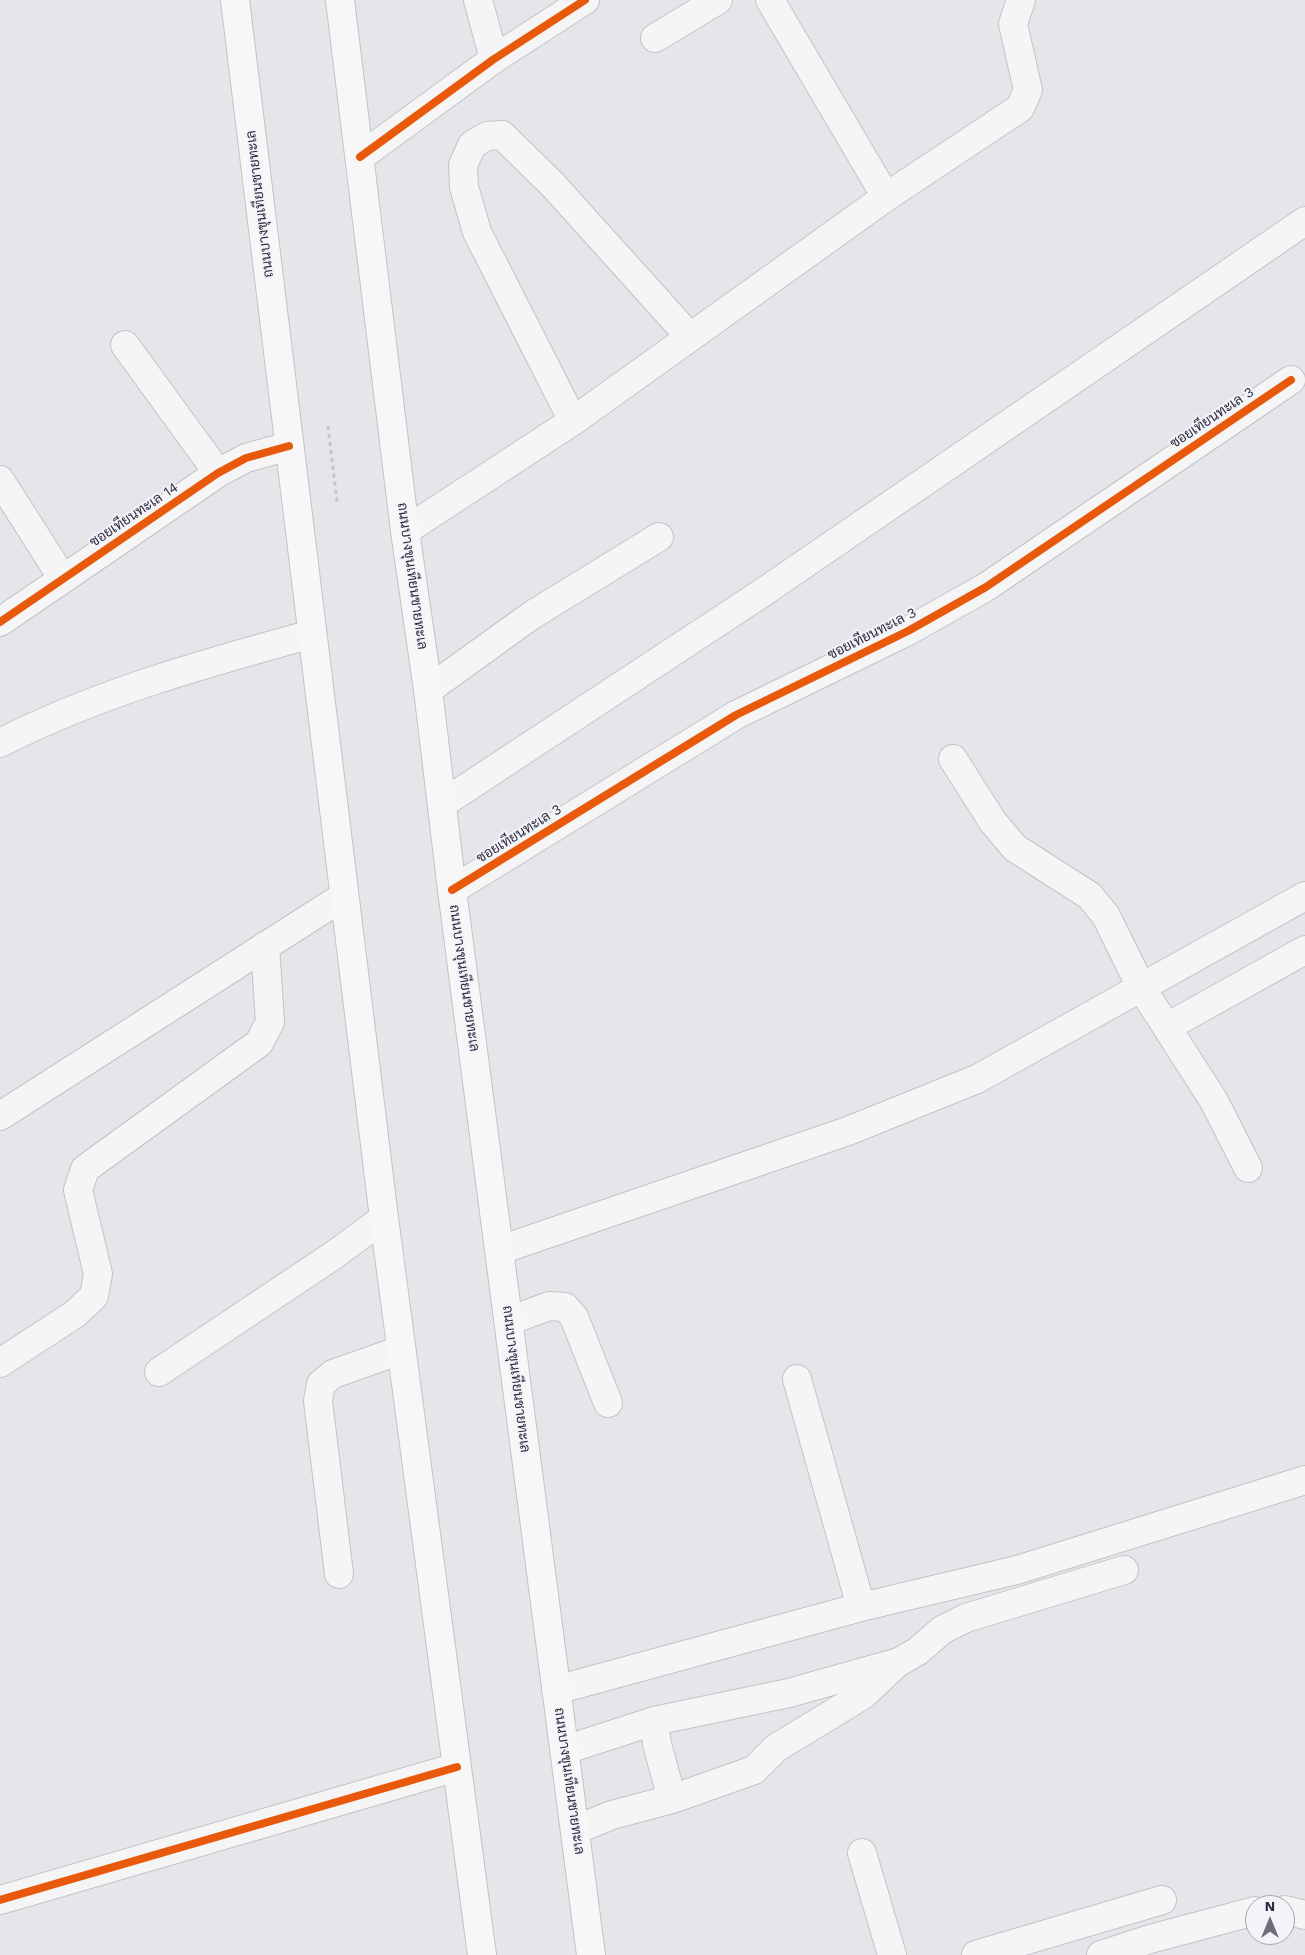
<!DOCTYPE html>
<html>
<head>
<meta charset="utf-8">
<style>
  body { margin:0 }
  #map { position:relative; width:1305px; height:1955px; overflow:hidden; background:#e5e6ea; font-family:"Work Sans",sans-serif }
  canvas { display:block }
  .north { position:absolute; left:1245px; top:1895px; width:50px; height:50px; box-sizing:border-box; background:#f4f4f8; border:1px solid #a4a5b0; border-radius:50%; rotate:0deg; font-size:14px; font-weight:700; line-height:20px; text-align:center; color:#2c2f43 }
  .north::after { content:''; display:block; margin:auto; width:18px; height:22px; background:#6d6f7d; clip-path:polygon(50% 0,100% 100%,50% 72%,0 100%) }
</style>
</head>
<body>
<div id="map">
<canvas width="1305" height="1955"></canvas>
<div class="north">N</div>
</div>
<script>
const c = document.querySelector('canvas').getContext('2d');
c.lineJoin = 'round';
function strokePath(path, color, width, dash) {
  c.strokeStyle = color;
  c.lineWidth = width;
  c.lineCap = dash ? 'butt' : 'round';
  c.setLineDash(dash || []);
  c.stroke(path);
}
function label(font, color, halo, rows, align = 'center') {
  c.font = font + ' "Work Sans",Sarabun,sans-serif';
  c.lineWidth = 4;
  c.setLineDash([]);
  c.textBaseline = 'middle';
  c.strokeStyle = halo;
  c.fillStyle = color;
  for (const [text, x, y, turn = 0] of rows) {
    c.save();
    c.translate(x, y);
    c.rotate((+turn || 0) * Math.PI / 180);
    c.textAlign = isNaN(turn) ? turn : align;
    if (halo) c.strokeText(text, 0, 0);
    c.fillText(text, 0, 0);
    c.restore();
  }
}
const minor = new Path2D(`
  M478,0L494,59
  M770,0L886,197
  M655,38L718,0
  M360,157L494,59L585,0
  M125,345L218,473
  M573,421L477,232L464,187L463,165L472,145L487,136L502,135L553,185L690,337
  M0,480L63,579
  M405,531L573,421L886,197L1020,108L1028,90L1013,24L1021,0
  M0,622L218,473L246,458L289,446
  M428,690L532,615L659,537
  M0,743C98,693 206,663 312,634
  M953,759L993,822L1015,848L1090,896L1106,916L1141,987L1214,1101L1248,1168
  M442,804L762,593L1305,221
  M452,890L736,715L908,631L986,587L1291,380
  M1167,1027L1305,950
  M0,1116L344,896
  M500,1250L848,1131L977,1079L1305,896
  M509,1321L549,1306L565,1307L574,1317L608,1403
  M0,1363L75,1314L94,1296L98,1274L78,1190L85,1169L259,1043L270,1022L265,946
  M159,1372L334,1255L384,1218
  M797,1379L861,1607
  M339,1574L318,1401L321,1384L333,1374L401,1350
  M556,1690L861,1607L1017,1570L1305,1480
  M654,1721L789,1693L899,1662L918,1651L942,1630L966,1618L1124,1570
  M565,1750L654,1721L657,1744L672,1799L612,1815L575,1830
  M672,1799L754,1770L776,1748L863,1695L896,1664
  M862,1853L892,1955
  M0,1900L457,1767
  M1285,1910L1305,1915
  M976,1955L1162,1900
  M1101,1955L1150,1939L1255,1911`);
const major = new Path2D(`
  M235,0L384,1218L482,1955
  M340,0L405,531L428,690L452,890L591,1955`);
strokePath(minor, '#c2c3c7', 30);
strokePath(major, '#c2c3c7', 30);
strokePath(new Path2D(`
  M328,426L337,502`), '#c4c4ca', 3, [4, 4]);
strokePath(minor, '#f5f5f6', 28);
strokePath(major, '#f7f7f8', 28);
strokePath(new Path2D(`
  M360,157L494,59L585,0
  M0,622L218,473L246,458L289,446
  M452,890L736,715L908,631L986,587L1291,380
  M0,1900L457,1767`), '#e8590c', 8);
label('14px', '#2c2f43', '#f4f4f8', [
  ["ถนนบางขุนเทียนชายทะเล",260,204,-97],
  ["ซอยเทียนทะเล 3",1212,418,-34],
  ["ซอยเทียนทะเล 14",134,515,-34],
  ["ถนนบางขุนเทียนชายทะเล",412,576,82],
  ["ซอยเทียนทะเล 3",872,634,-27],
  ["ซอยเทียนทะเล 3",519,834,-32],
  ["ถนนบางขุนเทียนชายทะเล",464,978,82],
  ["ถนนบางขุนเทียนชายทะเล",516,1379,83],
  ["ถนนบางขุนเทียนชายทะเล",569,1781,82]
]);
</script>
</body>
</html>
